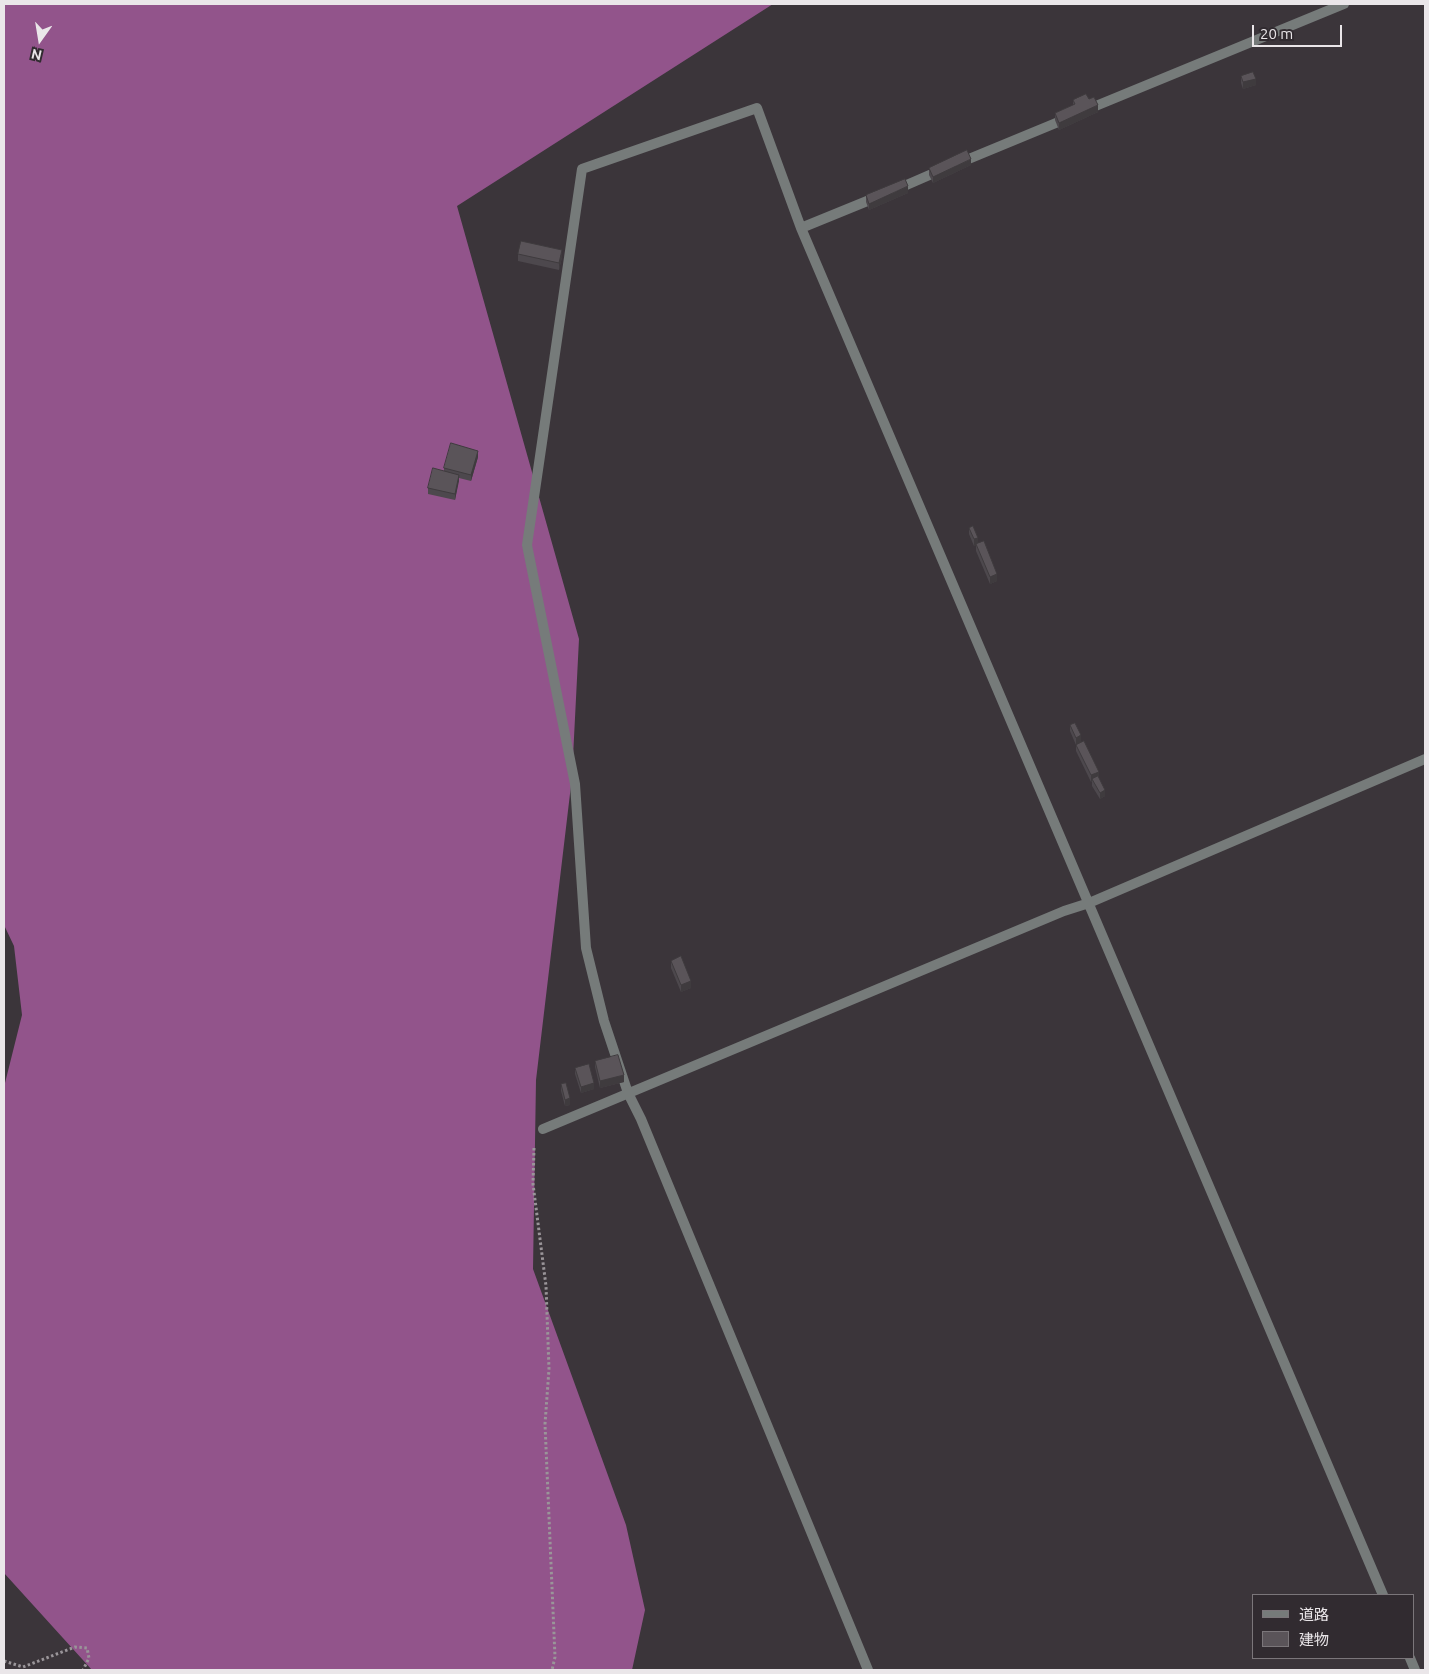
<!DOCTYPE html>
<html>
<head>
<meta charset="utf-8">
<style>
  body { margin:0 }
  #map { position:relative; width:1429px; height:1674px; overflow:hidden; background:#3b353a; font-family:Ubuntu,"Noto Sans JP",sans-serif }
  canvas { display:block }
  .frame { position:absolute; inset:0; border:5px solid #eae6e9; pointer-events:none }
  .legend { position:absolute; left:1252px; top:1594px; width:162px; height:65px; box-sizing:border-box; background:#312b30; border:1px solid #7b767a; margin:0; padding:6px 9px; list-style:none; font-size:15px; color:#eae6e9 }
  .legend li { display:flex; align-items:center; gap:10px; height:25px }
  .legend b { width:25px; border:1px solid #7b767a }
  .north { position:absolute; left:15px; top:15px; width:50px; height:50px; -webkit-text-stroke:4px #312b30; paint-order:stroke; rotate:193deg; font-size:14px; font-weight:700; line-height:20px; text-align:center; color:#eae6e9 }
  .north::after { content:''; display:block; margin:auto; width:18px; height:22px; background:#eae6e9; clip-path:polygon(50% 0,100% 100%,50% 72%,0 100%) }
  .scale { position:absolute; left:1252px; top:25px; width:90px; height:22px; box-sizing:border-box; border:2px solid #eae6e9; border-top:0; padding-left:6px; font-size:15px; line-height:18px; white-space:nowrap; color:#eae6e9; -webkit-text-stroke:4px #312b30; paint-order:stroke }
</style>
</head>
<body>
<div id="map">
<canvas width="1429" height="1674"></canvas>
<div class="frame"></div>
<ul class="legend">
<li><b style="height:6px;background:#767b7a"></b>道路</li>
<li><b style="height:14px;background:#5a5459"></b>建物</li>
</ul>
<div class="north">N</div>
<div class="scale">20 m</div>
</div>
<script>
const c = document.querySelector('canvas').getContext('2d');
c.lineJoin = 'round';
function fill(path, color) {
  c.fillStyle = color;
  c.fill(path, 'evenodd');
}
function strokePath(path, color, width, dash) {
  c.strokeStyle = color;
  c.lineWidth = width;
  c.lineCap = dash ? 'butt' : 'round';
  c.setLineDash(dash || []);
  c.stroke(path);
}
fill(new Path2D(`
  M4,4H773L457,206L579,639L572,777L536,1080L533,1269L626,1525L645,1610L632,1670H92L4,1573V1087L22,1015L14,946L4,925Z`), '#92548b');
strokePath(new Path2D(`
  M534,1148L533,1184L546,1286L549,1369L545,1424L555,1657L552,1670
  M4,1661L23,1667L75,1647L87,1648L89,1658L83,1670`), '#9a9599', 3, [2.5, 2.5]);
strokePath(new Path2D(`
  M1086,110L1344,4
  M959,163L1068,118
  M895,190L941,170
  M801,228L877,197
  M543,1129L1064,911L1089,903L1425,759
  M1410,1658L1415,1670
  M868,1670L641,1119L628,1093L604,1021L586,948L575,784L527,545L582,169L757,108L801,228L1383,1595`), '#767b7a', 10);
fill(new Path2D(`
  M1241,76L1256,85L1243,89L1241,83Z
  M1089,99L1098,112L1059,130L1055,120V113L1073,105V100Z
  M971,165L933,183L929,175V168Z
  M908,193L869,210L866,202V195Z
  M518,254L562,257L559,270L518,261Z
  M478,457L471,481L459,478L455,500L428,494V488L444,471V468Z
  M969,528L978,544L997,581L990,584L976,551V545L974,546L969,534Z
  M1070,725L1081,742L1076,745L1070,731Z
  M1076,745L1099,778L1105,796L1100,799L1092,786V781L1091,782L1076,751Z
  M671,961L691,988L681,992L671,968Z
  M595,1061L624,1082L600,1088L595,1067Z
  M575,1068L594,1089L581,1093L575,1074Z
  M561,1084L570,1105L565,1106L561,1091Z`), '#4d484d');
fill(new Path2D(`
  M1256,79V85L1243,89V82Z
  M1098,105V112L1059,130V123Z
  M971,159V165L933,183V177Z
  M908,186V193L869,210V204Z
  M562,250V257L559,270V263Z
  M478,451V457L471,481V475Z
  M459,475V481L455,500V494Z
  M978,538V544L974,546V539Z
  M997,574V581L990,584V577Z
  M1081,735V742L1076,745V738Z
  M1099,772V778L1093,781L1092,779V781L1091,782V775Z
  M1105,790V796L1100,799V793Z
  M691,981V988L681,992V985Z
  M624,1075V1082L600,1088V1081Z
  M594,1083V1089L581,1093V1087Z
  M570,1098V1105L565,1106V1100Z`), '#3f3b3e');
const building = new Path2D(`
  M1253,72L1256,79L1243,82L1241,76Z
  M1086,94L1089,99L1094,97L1098,105L1059,123L1055,113L1075,104L1073,100Z
  M967,150L971,159L933,177L929,168Z
  M905,179L908,186L869,204L866,195Z
  M521,241L562,250L559,263L518,254Z
  M451,443L478,451L471,475L444,468Z
  M433,468L459,475L455,494L428,488Z
  M973,526L978,538L974,539L969,528Z
  M984,541L997,574L990,577L976,544Z
  M1075,723L1081,735L1076,738L1070,725Z
  M1084,741L1099,772L1091,775L1076,745Z
  M1098,776L1105,790L1100,793L1092,779Z
  M681,956L691,981L681,985L671,961Z
  M618,1055L624,1075L600,1081L595,1061Z
  M589,1064L594,1083L581,1087L575,1068Z
  M566,1083L570,1098L565,1100L561,1084Z`);
fill(building, '#5a5459');
strokePath(building, '#3f3b3e', 1);
</script>
</body>
</html>
